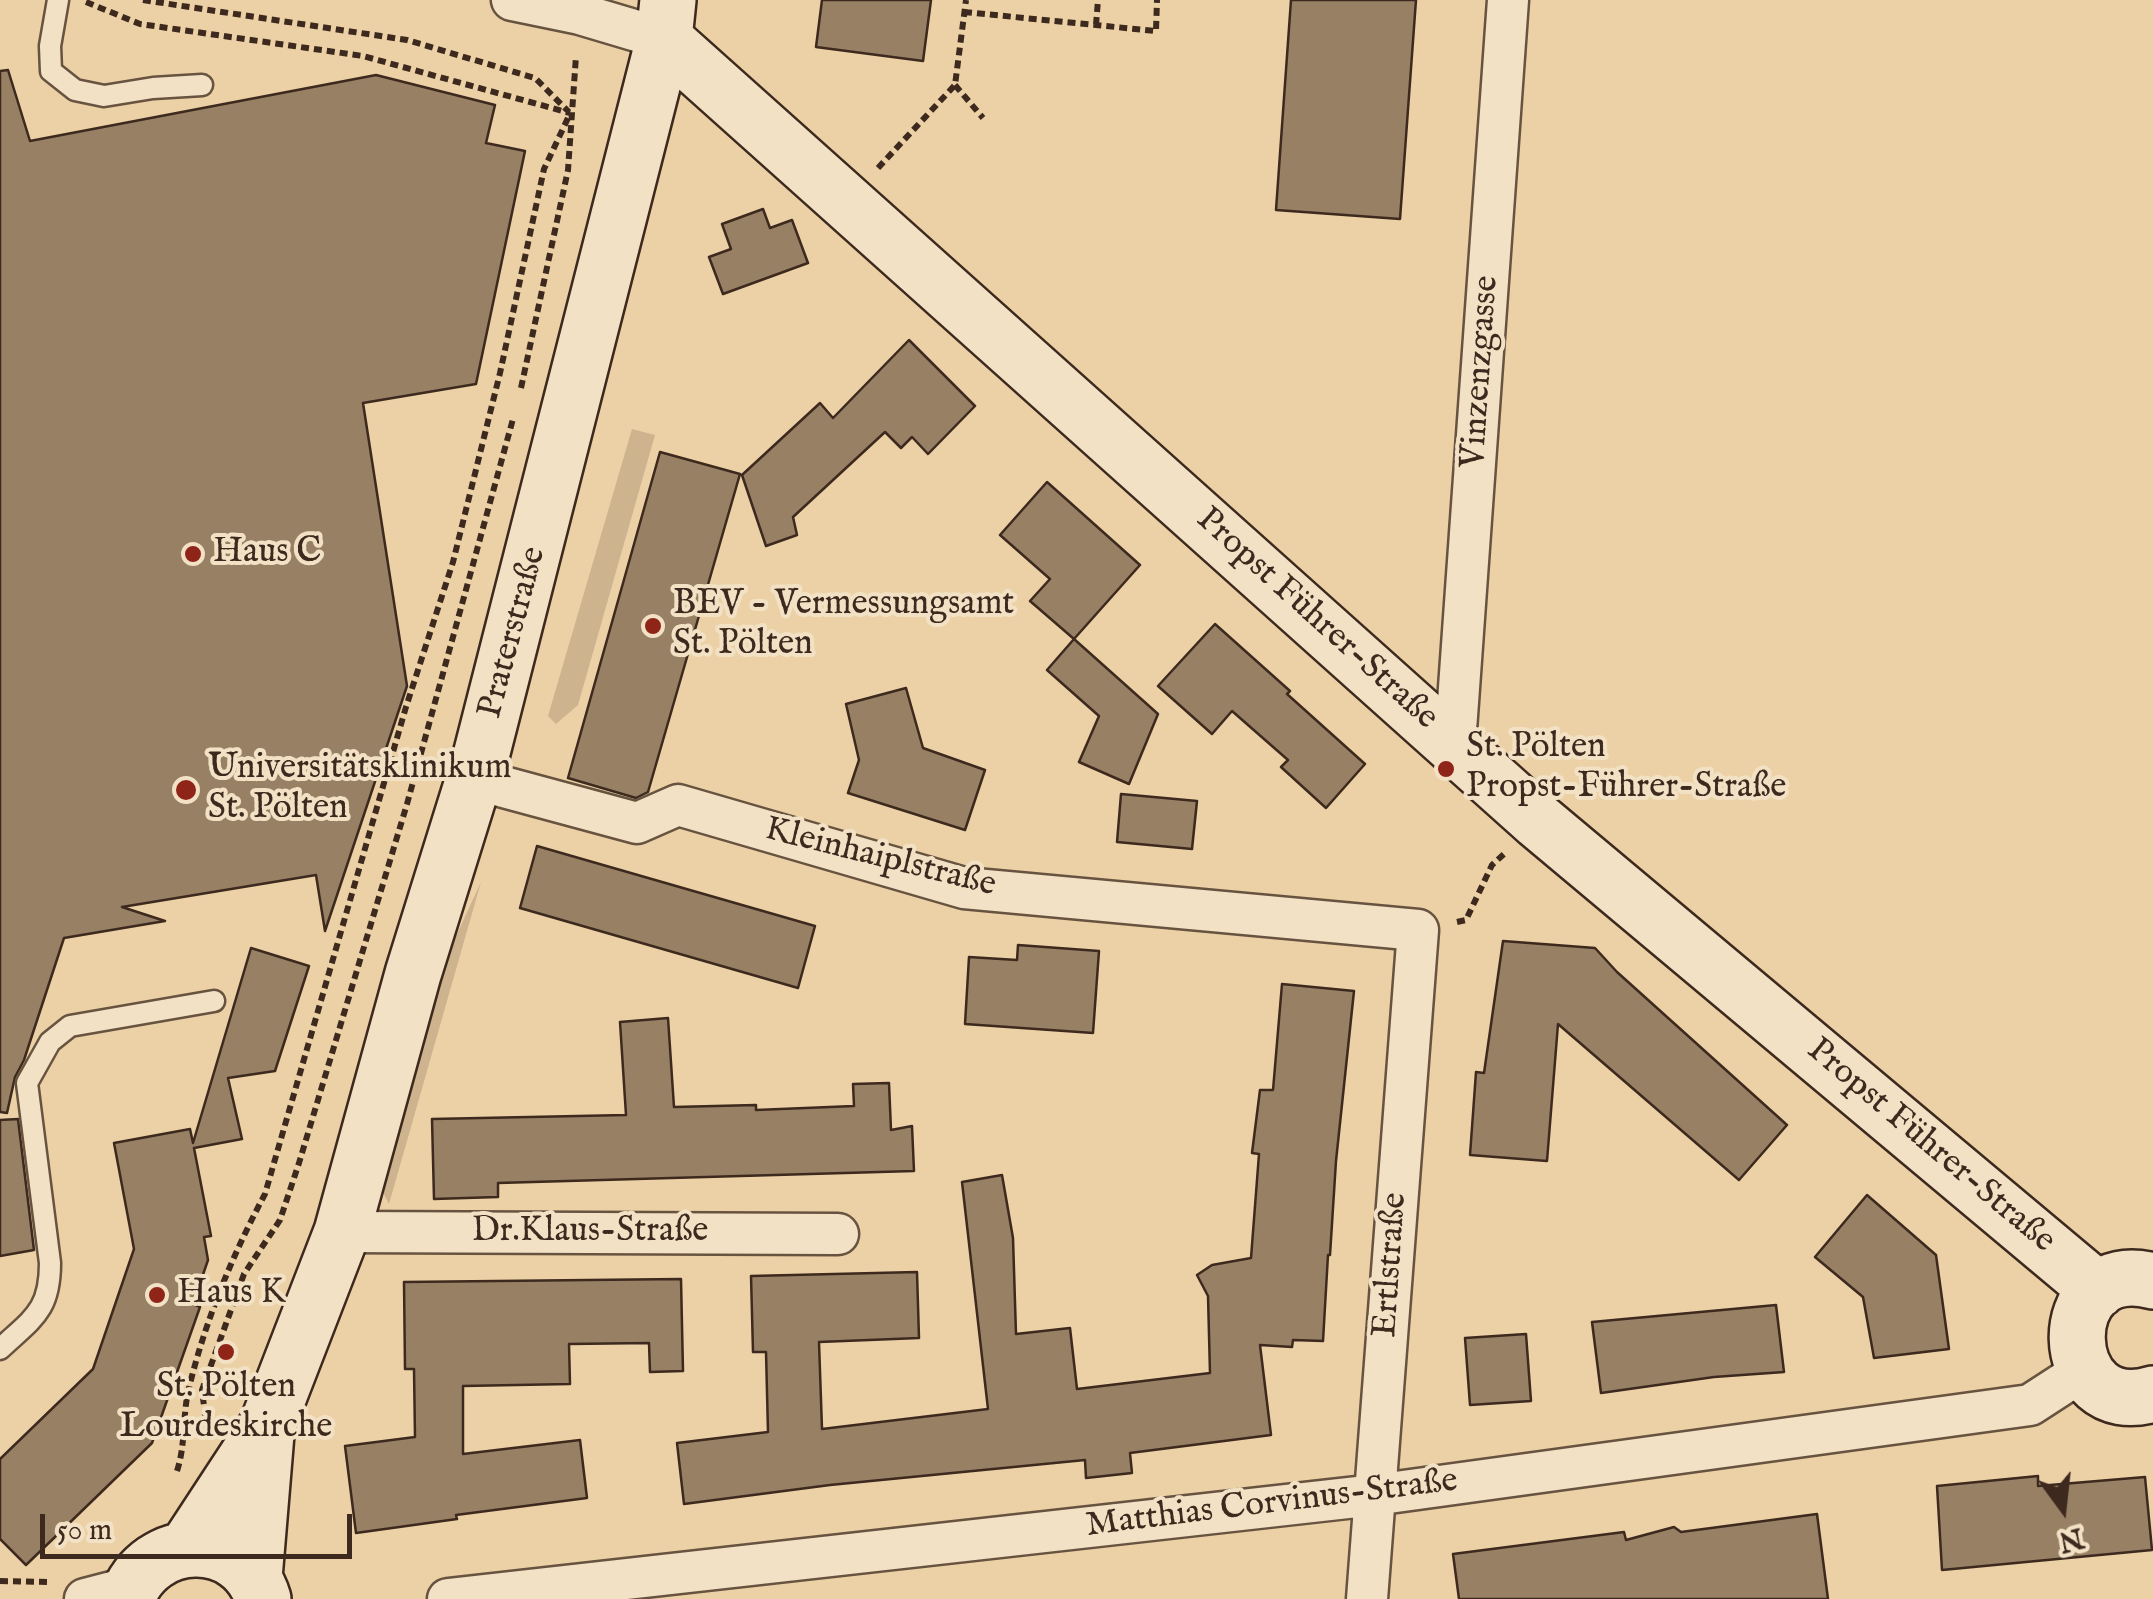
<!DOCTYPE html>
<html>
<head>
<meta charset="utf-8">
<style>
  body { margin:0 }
  #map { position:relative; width:2153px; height:1599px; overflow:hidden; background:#ebd1a5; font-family:"IM FELL English",serif }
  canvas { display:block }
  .north { position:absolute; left:2013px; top:1459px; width:100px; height:100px; -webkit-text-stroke:8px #f2e1c4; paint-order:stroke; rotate:165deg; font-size:28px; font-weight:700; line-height:40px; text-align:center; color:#3d291e }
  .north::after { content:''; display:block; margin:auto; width:35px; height:45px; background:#3d291e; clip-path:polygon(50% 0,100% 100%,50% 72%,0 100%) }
  .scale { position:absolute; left:40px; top:1514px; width:312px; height:45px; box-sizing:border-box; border:5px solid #3d291e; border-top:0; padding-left:12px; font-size:30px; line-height:35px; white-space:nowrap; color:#3d291e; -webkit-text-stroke:8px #f2e1c4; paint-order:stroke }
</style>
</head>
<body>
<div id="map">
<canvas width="2153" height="1599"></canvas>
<div class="north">N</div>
<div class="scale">50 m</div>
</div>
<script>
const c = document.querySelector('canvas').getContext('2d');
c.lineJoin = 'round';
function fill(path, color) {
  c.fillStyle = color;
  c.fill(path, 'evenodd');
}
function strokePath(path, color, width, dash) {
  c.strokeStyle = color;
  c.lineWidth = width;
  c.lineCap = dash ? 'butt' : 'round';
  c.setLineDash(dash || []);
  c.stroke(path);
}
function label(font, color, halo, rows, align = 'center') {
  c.font = font + ' "IM FELL English",serif';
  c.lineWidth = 8;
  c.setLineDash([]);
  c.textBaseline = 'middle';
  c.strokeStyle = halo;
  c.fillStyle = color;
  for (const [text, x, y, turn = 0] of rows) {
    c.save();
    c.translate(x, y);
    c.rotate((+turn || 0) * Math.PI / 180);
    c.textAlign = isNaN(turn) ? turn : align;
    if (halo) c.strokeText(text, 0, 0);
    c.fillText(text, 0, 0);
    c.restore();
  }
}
fill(new Path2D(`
  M632,429L655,435L578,705L556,724L548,716Z
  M481,882L389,1204L378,1183L438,975Z`), '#cdb48e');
const building = new Path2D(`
  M822,0H931L923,61L816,47Z
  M1291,0H1416L1400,219L1276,210Z
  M8,70L30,141L376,75L495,105L486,143L525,151L476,384L363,403L407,686L325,931L316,875L122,907L165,921L64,938L24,1060L15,1077L7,1113L0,1112V71Z
  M763,209L770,228L792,220L808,263L723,294L709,257L731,249L722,224Z
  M909,340L975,406L928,454L912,437L901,448L885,432L793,517L797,535L766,546L742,475L820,403L833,418Z
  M660,452L740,474L648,792L636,798L568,778Z
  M1047,482L1140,565L1074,639L1030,601L1050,579L1000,535Z
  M1215,624L1290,691L1287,694L1365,764L1326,808L1281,767L1288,760L1232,711L1212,734L1158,686Z
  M1074,639L1158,714L1129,784L1079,762L1099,716L1047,670Z
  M906,688L923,748L985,770L965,830L848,793L859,760L846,704Z
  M1121,794L1197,801L1192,849L1117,842Z
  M537,846L815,926L798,988L520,908Z
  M1503,941L1595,948L1617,972L1787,1125L1739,1180L1558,1024L1547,1161L1470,1155L1476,1072L1484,1073Z
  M1018,945L1099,951L1093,1033L965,1024L969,957L1017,960Z
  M251,948L309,966L275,1071L228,1078L242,1139L194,1148L211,1236L204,1237L208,1260L193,1304L200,1307L152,1443L26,1565L0,1539V1459L93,1369L134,1249L114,1143L190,1129L193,1143Z
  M1282,984L1354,991L1336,1161L1330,1255H1328L1323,1341L1293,1340L1292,1347L1260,1345L1271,1435L1130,1453L1132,1473L1086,1478L1085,1460L830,1485L684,1504L677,1443L768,1432L766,1352H753L751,1276L917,1272L919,1338L819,1342L822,1429L988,1409L962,1182L1002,1175L1013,1238L1016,1334L1070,1328L1077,1389L1210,1373L1208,1296L1197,1275L1212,1265L1251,1258L1259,1154L1252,1153L1260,1090H1273Z
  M668,1018L674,1107L756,1105V1110L854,1106L853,1084L889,1083L891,1130L912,1126L914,1171L498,1183V1197L434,1199L432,1119L626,1115L620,1022Z
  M18,1119L34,1250L0,1256V1120Z
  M1867,1195L1936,1255L1949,1349L1874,1358L1863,1297L1815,1257Z
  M681,1279L683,1371L650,1372L649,1343L569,1344L570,1384L463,1386V1454L580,1440L587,1498L456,1515L457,1519L356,1533L345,1446L415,1437L414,1369H405L404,1282Z
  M1776,1305L1784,1372L1714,1377L1601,1393L1592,1322Z
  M1526,1334L1531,1401L1470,1405L1465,1338Z
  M2038,1476V1486L2145,1477L2152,1550L1942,1570L1937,1486Z
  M1817,1514L1828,1599H1459L1453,1554L1624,1532L1626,1540L1674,1527L1681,1532Z`);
fill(building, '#978064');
strokePath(building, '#3d291e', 2.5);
const lane = new Path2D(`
  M58,0L50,46L51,71L75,90L104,96L153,88L202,85
  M0,1349C33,1318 50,1311 50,1263L27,1083L50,1042L70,1026L214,1001`);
const street = new Path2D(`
  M512,0L580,14L664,39
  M1455,744L1508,0
  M474,779L637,823L678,805L964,888L1418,930L1367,1599
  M342,1232L838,1234
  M85,1599L131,1587
  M448,1599L1374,1495L2030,1405L2084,1370`);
const secondary = new Path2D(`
  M664,39L1538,821L2098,1290
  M2153,1281C2049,1254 2055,1424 2153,1394
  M187,1548L267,1426L342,1232L413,974L481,756L664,39L668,0
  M254,1578L266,1434
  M127,1599C149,1534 242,1531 263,1599`);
strokePath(lane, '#685340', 25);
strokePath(street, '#685340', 45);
strokePath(secondary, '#3d291e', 60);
strokePath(new Path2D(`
  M143,0L407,40L535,78L569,112
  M86,2L140,24L363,56L570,113
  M964,12L1156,31L1157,0
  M1096,25L1098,0
  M955,85L983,118
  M878,168L955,85L966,0
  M521,388L568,170L576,56
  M1457,922L1466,920L1492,865L1505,853
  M207,1430L202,1390L244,1274L280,1220L299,1163L407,804L513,419
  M177,1471C186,1444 182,1416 189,1388C205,1321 233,1254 265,1194L406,707L453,562L500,373L544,169L568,118
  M0,1581L52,1582`), '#3d291e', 6, [8, 5]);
strokePath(lane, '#f2e1c4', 20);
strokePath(street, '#f2e1c4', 40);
strokePath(secondary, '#f2e1c4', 55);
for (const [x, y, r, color] of [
  [193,554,10,"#8f2418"],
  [653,626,10,"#8f2418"],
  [1446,769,10,"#8f2418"],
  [186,790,12,"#8f2418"],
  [157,1295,10,"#8f2418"],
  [226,1352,10,"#8f2418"]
]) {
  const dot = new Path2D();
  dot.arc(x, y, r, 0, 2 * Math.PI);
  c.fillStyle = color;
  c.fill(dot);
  strokePath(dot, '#f2e1c4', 4);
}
label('35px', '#3d291e', '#f2e1c4', [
  ["Vinzenzgasse",1482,372,-86],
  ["Propst Führer-Straße",1316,620,42],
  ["Praterstraße",514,633,-75],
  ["Kleinhaiplstraße",880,859,14],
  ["Propst Führer-Straße",1930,1147,40],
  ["Dr.Klaus-Straße",590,1233],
  ["Ertlstraße",1392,1265,-86],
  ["Matthias Corvinus-Straße",1272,1505,-7]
]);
label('35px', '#3d291e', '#f2e1c4', [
  ["Haus C",213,554],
  ["BEV - Vermessungsamt",673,606],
  ["St. Pölten",673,646],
  ["St. Pölten",1466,749],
  ["Propst-Führer-Straße",1466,789],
  ["Universitätsklinikum",208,770],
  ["St. Pölten",208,810],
  ["Haus K",177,1295],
  ["St. Pölten",226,1389,"center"],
  ["Lourdeskirche",226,1429,"center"]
], 'left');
</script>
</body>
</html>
